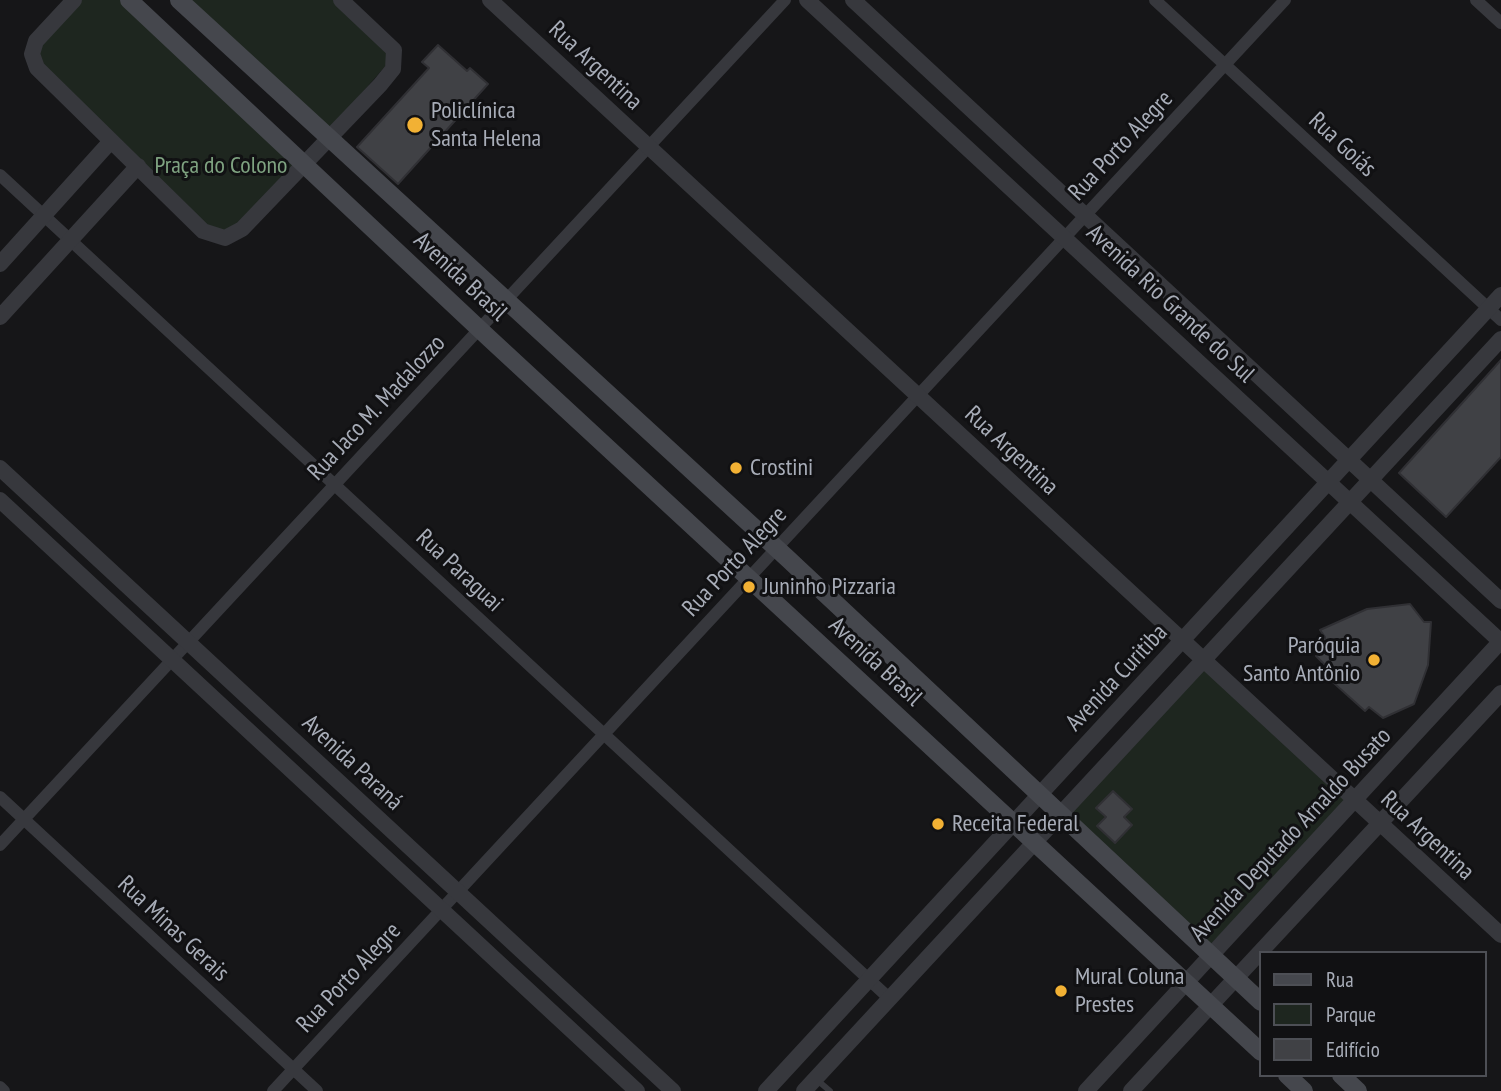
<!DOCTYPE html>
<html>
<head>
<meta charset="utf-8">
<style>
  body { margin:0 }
  #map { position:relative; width:1501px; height:1091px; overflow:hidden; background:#161618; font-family:"PT Sans Narrow",sans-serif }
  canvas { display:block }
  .legend { position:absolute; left:1259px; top:951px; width:228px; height:126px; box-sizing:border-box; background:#111113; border:2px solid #4d4f55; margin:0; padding:9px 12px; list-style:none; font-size:21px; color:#a8adb8 }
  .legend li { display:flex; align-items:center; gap:14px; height:35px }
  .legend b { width:35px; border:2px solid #4d4f55 }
</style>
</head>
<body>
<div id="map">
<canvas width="1501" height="1091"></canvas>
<ul class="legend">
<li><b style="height:9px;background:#45474d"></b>Rua</li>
<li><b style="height:19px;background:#1e261f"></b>Parque</li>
<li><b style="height:19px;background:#404145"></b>Edifício</li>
</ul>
</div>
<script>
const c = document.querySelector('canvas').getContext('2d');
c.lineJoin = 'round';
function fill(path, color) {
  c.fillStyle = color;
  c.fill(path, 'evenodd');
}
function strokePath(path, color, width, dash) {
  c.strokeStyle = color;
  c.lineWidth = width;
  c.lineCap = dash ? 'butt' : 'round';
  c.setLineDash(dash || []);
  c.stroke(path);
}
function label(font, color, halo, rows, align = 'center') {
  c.font = font + ' "PT Sans Narrow",sans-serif';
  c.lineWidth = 6;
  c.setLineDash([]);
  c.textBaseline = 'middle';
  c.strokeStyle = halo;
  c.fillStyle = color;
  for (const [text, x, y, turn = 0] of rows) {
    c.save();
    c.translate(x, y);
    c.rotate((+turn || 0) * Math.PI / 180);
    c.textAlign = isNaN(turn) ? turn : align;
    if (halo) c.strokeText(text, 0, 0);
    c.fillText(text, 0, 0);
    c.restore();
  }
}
fill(new Path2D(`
  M82,0H120L296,164L237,225L223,232L206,226L41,65L37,54L41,44Z
  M187,0H334L388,51V63L328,132Z
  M1204,667L1348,800L1209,946L1066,815Z`), '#1e261f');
const building = new Path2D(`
  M438,45L467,71L470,68L488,84L398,184L357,147L429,68L422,62Z
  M1501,360V457L1446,517L1399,473Z
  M1410,604L1424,622H1431L1428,665L1414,704L1383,718L1369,707L1365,711L1326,676L1330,670L1316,656L1325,646V637L1320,630L1367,609Z
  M1113,791L1132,809L1124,817L1132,825L1115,843L1097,826L1106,817L1096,808Z`);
fill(building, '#404145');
strokePath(building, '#303034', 2);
strokePath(new Path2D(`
  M817,1080L830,1091`), '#37383d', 6);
strokePath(new Path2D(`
  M1155,0L1501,320
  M1476,0L1501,23
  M0,175L890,999
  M0,797L317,1091
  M0,845L785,0
  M0,1087L4,1091
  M273,1091L1285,0`), '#37383d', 12);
strokePath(new Path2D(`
  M74,0L36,41L32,54L37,68L203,231L225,238L242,229L380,85L393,69L394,50L341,0
  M490,0L1501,935
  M807,0L1501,642
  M853,0L1501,601
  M0,264L111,141
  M0,317L138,166
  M0,468L673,1091
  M0,500L637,1091
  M766,1091L1501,295
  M804,1091L1501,339
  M1086,1091L1501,641
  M1131,1091L1501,693`), '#37383d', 16);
strokePath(new Path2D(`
  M129,0L490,339L1261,1052
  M179,0L786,557L1261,1002
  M1287,1075L1304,1091
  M1341,1075L1358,1091`), '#45474d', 18);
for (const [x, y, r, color] of [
  [415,125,9,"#f2b134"],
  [736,468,7,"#f2b134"],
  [749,587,7,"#f2b134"],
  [1374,660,7,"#f2b134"],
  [938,824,7,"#f2b134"],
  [1061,991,7,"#f2b134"]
]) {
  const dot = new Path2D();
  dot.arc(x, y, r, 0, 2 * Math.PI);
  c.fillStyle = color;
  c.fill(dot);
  strokePath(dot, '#111113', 2.5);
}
label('24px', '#a8adb8', '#111113', [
  ["Rua Argentina",595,66,43],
  ["Rua Goiás",1342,145,43],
  ["Rua Porto Alegre",1121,146,-47],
  ["Avenida Brasil",460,277,43],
  ["Avenida Rio Grande do Sul",1170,304,43],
  ["Rua Jaco M. Madalozzo",377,408,-47],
  ["Rua Argentina",1011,451,43],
  ["Rua Porto Alegre",735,562,-47],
  ["Rua Paraguai",459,571,43],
  ["Avenida Brasil",875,662,43],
  ["Avenida Curitiba",1117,678,-47],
  ["Avenida Paraná",352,763,43],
  ["Avenida Deputado Arnaldo Busato",1291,835,-47],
  ["Rua Argentina",1427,836,43],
  ["Rua Minas Gerais",173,929,43],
  ["Rua Porto Alegre",349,978,-47]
]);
label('24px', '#a8adb8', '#111113', [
  ["Policlínica",431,111],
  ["Santa Helena",431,139],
  ["Crostini",750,468],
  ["Juninho Pizzaria",763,587],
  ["Paróquia",1360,646,"right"],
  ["Santo Antônio",1360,674,"right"],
  ["Receita Federal",952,824],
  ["Mural Coluna",1075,977],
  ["Prestes",1075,1005]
], 'left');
label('24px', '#7fa381', '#111113', [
  ["Praça do Colono",221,166]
]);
</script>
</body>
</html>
